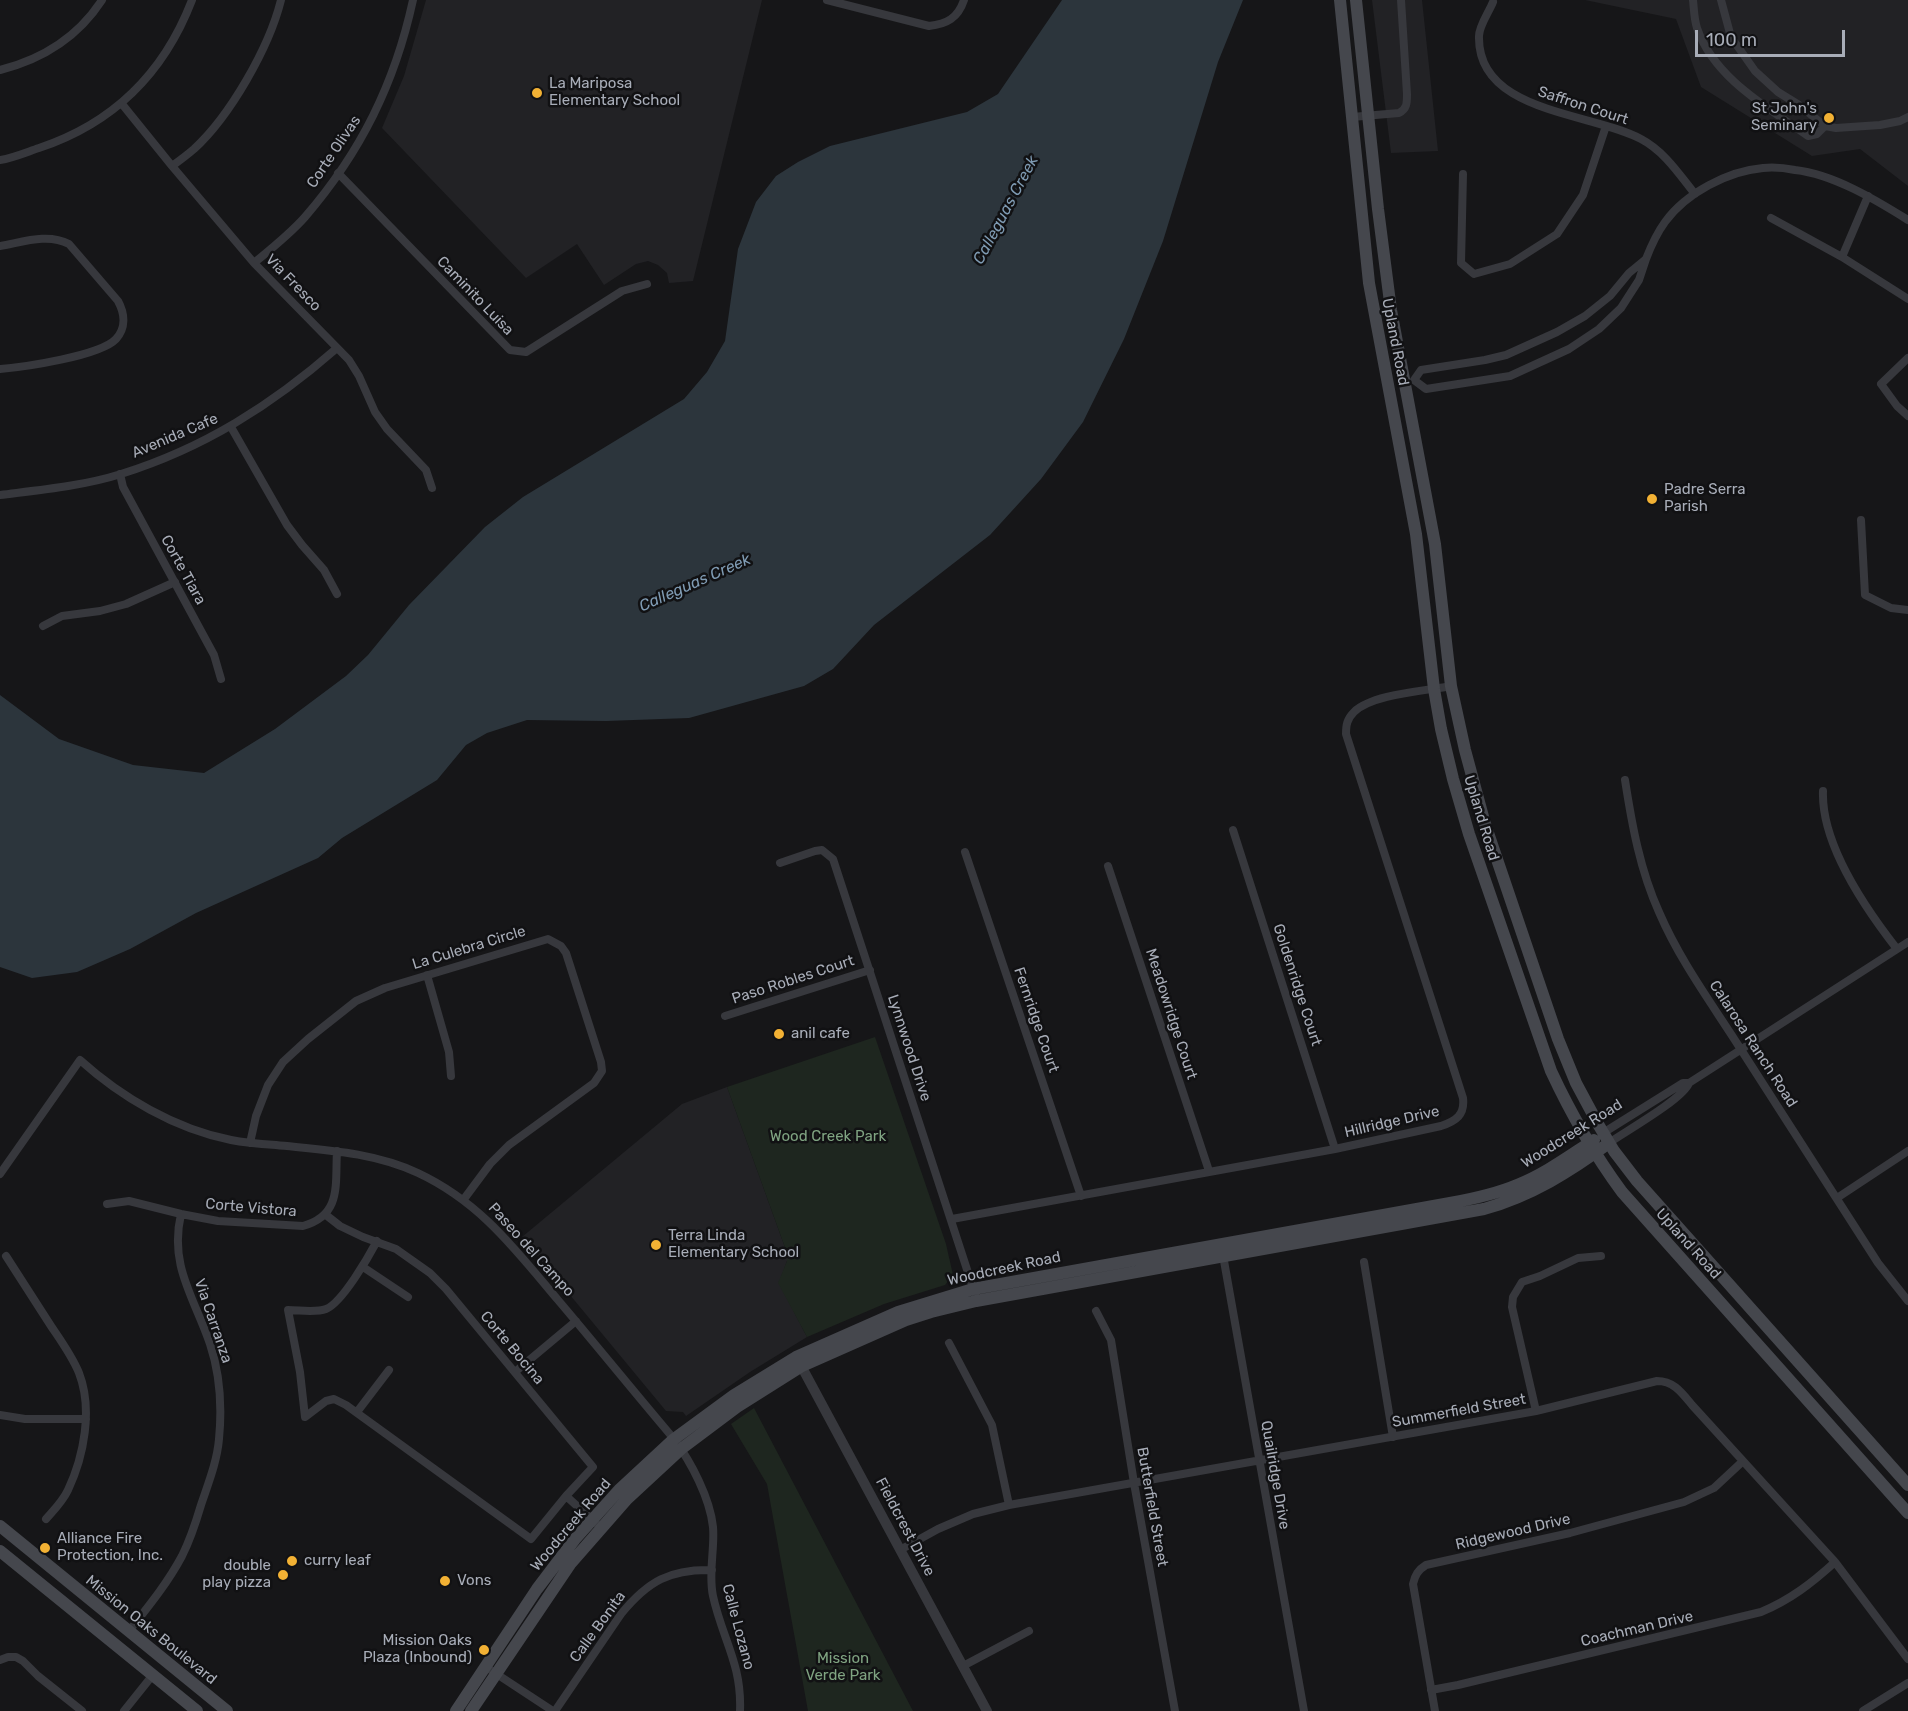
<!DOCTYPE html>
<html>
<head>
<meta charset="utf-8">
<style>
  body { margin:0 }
  #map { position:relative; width:1908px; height:1711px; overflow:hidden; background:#161618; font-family:Rubik,sans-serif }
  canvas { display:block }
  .scale { position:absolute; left:1695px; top:30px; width:150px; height:27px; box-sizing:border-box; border:3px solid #a8adb8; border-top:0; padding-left:8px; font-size:18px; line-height:21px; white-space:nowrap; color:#a8adb8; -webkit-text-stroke:4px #111113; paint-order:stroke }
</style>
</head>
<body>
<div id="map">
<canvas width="1908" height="1711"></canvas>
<div class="scale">100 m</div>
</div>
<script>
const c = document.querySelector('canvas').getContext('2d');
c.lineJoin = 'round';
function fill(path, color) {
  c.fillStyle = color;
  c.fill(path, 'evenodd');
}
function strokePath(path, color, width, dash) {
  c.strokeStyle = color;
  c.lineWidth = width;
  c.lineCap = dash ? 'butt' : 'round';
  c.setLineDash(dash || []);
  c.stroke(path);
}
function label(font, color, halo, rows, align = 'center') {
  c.font = font + ' Rubik,sans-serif';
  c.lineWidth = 5;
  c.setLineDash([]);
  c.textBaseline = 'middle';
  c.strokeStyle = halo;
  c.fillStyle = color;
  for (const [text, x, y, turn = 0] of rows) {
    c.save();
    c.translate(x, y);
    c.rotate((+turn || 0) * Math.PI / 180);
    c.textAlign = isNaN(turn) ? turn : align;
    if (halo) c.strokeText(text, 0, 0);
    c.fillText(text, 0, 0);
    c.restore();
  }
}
fill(new Path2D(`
  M426,0H762L693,281L669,283L667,273L658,265L648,261L636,264L604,285L577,244L526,278L382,128L404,76Z
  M1372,0H1422L1438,151L1391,153Z
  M1585,0H1908V186L1860,149L1812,156L1701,87L1676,19Z
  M727,1087L787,1253V1261L779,1283L807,1337L750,1372L686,1416L683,1412L666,1411L522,1237L682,1104Z`), '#222225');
fill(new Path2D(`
  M875,1037L946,1244L953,1275L945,1285L884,1304L807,1337L778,1283L787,1261V1253L727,1087Z
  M754,1408L913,1711H808L767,1484L731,1424Z`), '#1e261f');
fill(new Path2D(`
  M1062,0H1243L1218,62L1163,241L1124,339L1083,422L1041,479L990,535L874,625L833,669L804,686L689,718L606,721L527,720L487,733L466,745L437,780L342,838L318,858L196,913L130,949L77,972L32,978L0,967V695L59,739L133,765L204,773L275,729L346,676L368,655L409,605L485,527L523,497L684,399L707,372L725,341L738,249L756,202L776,176L798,162L830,146L967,112L998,94Z`), '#2c353c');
strokePath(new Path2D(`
  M827,0L929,26C947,24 958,18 964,0
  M1693,0C1694,9 1694,19 1697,28C1714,78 1767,107 1808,136L1817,134L1825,126
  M1721,0L1731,37L1755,71L1778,92L1799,105L1825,126L1836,128L1880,125L1900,121L1908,117
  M1493,2C1489,12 1479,26 1479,36C1477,113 1591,112 1641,139C1664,151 1679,174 1695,194
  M0,70C43,59 78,37 102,0
  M122,104L172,166L254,263L349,360L359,376L375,412L387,429L426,470L432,488
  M1352,117L1399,113C1407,109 1407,103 1407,94L1401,0
  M0,160C13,158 27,152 39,148C114,123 164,73 192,0
  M172,166C179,161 187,155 194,149C230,116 269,48 281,0
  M338,173L510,350L526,352L622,291L647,284
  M1463,174L1461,263L1474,274L1510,264L1557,234L1583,195L1606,126
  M1868,196L1842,257L1908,299
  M1771,218L1842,257
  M0,246C23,242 48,233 69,244L118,301C125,314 126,328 116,339C100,356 24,367 0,369
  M1646,259L1639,280L1621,308L1599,329L1569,349L1510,376L1426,389L1414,380L1421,370L1485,360L1506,355L1557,332L1585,316L1610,296L1629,273Z
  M1646,259C1651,246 1657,233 1665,222C1686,193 1728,171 1763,168C1773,167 1785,168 1795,170C1833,174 1876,200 1908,220
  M254,263C271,249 290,234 305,217C361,152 395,83 413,0
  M1908,358L1881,384L1897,406L1908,416
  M231,427L287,525L302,545L324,570L337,594
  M120,474L123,487L214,655L221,679
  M0,495C40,490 83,486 121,474C204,448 272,405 337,348
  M1861,520L1865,595L1891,608L1908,610
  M43,626L62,616L100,611L126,604L175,582
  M1625,780C1632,825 1640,870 1659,912C1680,961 1712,1004 1740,1048C1786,1120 1832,1192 1878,1263L1908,1301
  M1823,791C1821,844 1865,908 1897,949
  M1233,830L1335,1149
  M965,852L1081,1196
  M780,863L815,851L822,850L833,859L975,1294
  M1108,866L1209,1171
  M427,975L449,1052L451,1076
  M725,1016L870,970
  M1603,1133L1683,1083H1689L1908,942
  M250,1143L256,1116L268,1085L283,1062L308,1039L356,1001L385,988L548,939L561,946L566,953L601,1062L602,1071L594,1083L509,1145L490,1164L464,1199
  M1609,1143C1626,1131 1683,1099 1689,1083
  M0,1174L80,1060C121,1097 175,1129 231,1140C246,1143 261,1144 276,1145C324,1150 373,1152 418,1173C480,1202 515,1249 558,1300C597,1346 635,1393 674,1439C691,1462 710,1498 713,1527C715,1549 708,1573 713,1596C722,1638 742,1664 740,1711
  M1837,1198L1908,1151
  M107,1204L129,1201L181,1214L218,1221L303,1226C342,1215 335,1185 337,1151
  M326,1215L340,1226L363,1237L396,1249L430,1273L446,1289L593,1467L566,1496L596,1523
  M952,1219L1335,1149L1441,1126C1456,1121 1465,1115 1463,1098L1346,734C1346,725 1347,719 1354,712C1372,694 1426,691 1451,686
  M377,1241C369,1256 342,1303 326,1309C315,1313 300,1310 288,1310L300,1372L305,1417L326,1401L334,1399L346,1405L531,1539L566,1496
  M1221,1244L1304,1711
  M6,1256C21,1279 36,1303 51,1326C61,1341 72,1356 79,1373C93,1409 84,1456 68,1490C63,1501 54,1510 46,1519
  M1364,1262L1393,1437
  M363,1267L408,1297
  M1096,1311L1111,1340L1134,1483L1175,1711
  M949,1343L992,1425L1009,1505
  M515,1372L576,1321
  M1536,1411L1512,1307L1513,1297L1522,1282L1540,1276L1578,1258L1601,1256
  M357,1412L389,1370
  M0,1415L25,1419H86
  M900,1550L938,1529L973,1514L1009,1505L1536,1411L1657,1381C1674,1381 1682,1393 1692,1405L1835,1562L1908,1659
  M129,1631C148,1607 167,1584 182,1556C190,1540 196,1522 201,1505C208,1484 217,1462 219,1439C222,1408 220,1374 210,1344C194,1297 169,1266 181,1214
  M0,1660L8,1657H16L23,1661L38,1676L82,1711
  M963,1666L1029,1631
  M486,1667L553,1711
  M1431,1690L1458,1685L1761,1612C1790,1600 1812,1583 1835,1562
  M124,1711L152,1676
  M555,1711L621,1614C648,1581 670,1569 712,1570
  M1435,1711L1413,1584C1415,1575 1418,1570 1426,1565L1570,1533L1684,1502L1714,1488L1743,1461
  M1863,1711L1908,1683`), '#37383d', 8);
strokePath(new Path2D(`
  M798,1360L987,1711`), '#37383d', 10);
strokePath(new Path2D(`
  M1340,0L1369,283L1416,534L1434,689L1441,729L1453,779L1469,834L1551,1071C1571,1114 1594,1154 1622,1192L1908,1513
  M1356,0L1378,209L1391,310L1435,544L1451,686L1465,750L1485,824L1558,1039L1576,1083L1598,1124L1614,1151L1637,1181L1908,1485
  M0,1526L227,1711
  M0,1551L197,1711
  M456,1711L537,1589L575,1539L619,1490L674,1439L734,1395L796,1357L898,1312L973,1289L1450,1203C1472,1199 1496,1194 1517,1185C1545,1174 1569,1156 1594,1140
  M471,1711L571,1563L627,1499L681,1449L737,1407L802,1366L906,1320L931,1312L976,1301L1484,1209C1531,1196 1571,1171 1609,1143`), '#45474d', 12);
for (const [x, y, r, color] of [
  [537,93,6,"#f2b134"],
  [1829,118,6,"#f2b134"],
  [1652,499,6,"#f2b134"],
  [779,1034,6,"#f2b134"],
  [656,1245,6,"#f2b134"],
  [45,1548,6,"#f2b134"],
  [292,1561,6,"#f2b134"],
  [283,1575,6,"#f2b134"],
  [445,1581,6,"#f2b134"],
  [484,1650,6,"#f2b134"]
]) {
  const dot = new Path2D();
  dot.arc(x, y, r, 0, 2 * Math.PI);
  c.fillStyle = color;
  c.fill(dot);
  strokePath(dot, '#111113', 2);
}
label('15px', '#a8adb8', '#111113', [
  ["La Mariposa",549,84],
  ["Elementary School",549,101],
  ["St John's",1817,109,"right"],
  ["Seminary",1817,126,"right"],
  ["Padre Serra",1664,490],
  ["Parish",1664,507],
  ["anil cafe",791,1034],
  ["Terra Linda",668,1236],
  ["Elementary School",668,1253],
  ["Alliance Fire",57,1539],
  ["Protection, Inc.",57,1556],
  ["curry leaf",304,1561],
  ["double",271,1566,"right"],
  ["play pizza",271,1583,"right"],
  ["Vons",457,1581],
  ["Mission Oaks",472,1641,"right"],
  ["Plaza (Inbound)",472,1658,"right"]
], 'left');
label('15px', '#a8adb8', '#111113', [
  ["Saffron Court",1583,106,18],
  ["Corte Olivas",334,152,-56],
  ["Via Fresco",293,283,46],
  ["Caminito Luisa",475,296,46],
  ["Upland Road",1395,342,79],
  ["Avenida Cafe",175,436,-23],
  ["Corte Tiara",183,570,61],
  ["Upland Road",1481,818,73],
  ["La Culebra Circle",469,948,-17],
  ["Paso Robles Court",793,980,-18],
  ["Goldenridge Court",1297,985,72],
  ["Meadowridge Court",1171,1014,72],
  ["Fernridge Court",1036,1020,71],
  ["Calarosa Ranch Road",1753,1044,57],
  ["Lynnwood Drive",909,1048,72],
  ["Hillridge Drive",1392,1122,-13],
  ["Woodcreek Road",1572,1134,-32],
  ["Corte Vistora",251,1208,5],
  ["Upland Road",1688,1244,48],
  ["Paseo del Campo",531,1250,48],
  ["Woodcreek Road",1004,1269,-12],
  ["Via Carranza",213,1321,71],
  ["Corte Bocina",512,1348,50],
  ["Summerfield Street",1459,1411,-10],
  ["Quailridge Drive",1275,1475,80],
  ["Butterfield Street",1152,1507,80],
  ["Woodcreek Road",571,1525,-50],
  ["Fieldcrest Drive",905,1527,62],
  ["Ridgewood Drive",1513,1532,-13],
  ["Calle Bonita",598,1627,-54],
  ["Calle Lozano",738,1627,75],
  ["Coachman Drive",1637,1629,-13],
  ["Mission Oaks Boulevard",151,1630,39]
]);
label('15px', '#7fa381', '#111113', [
  ["Wood Creek Park",828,1137],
  ["Mission",843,1659],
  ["Verde Park",843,1676]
]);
label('italic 16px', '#7f9bb3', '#111113', [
  ["Calleguas Creek",1006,210,-62],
  ["Calleguas Creek",695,583,-24]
]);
</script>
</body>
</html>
